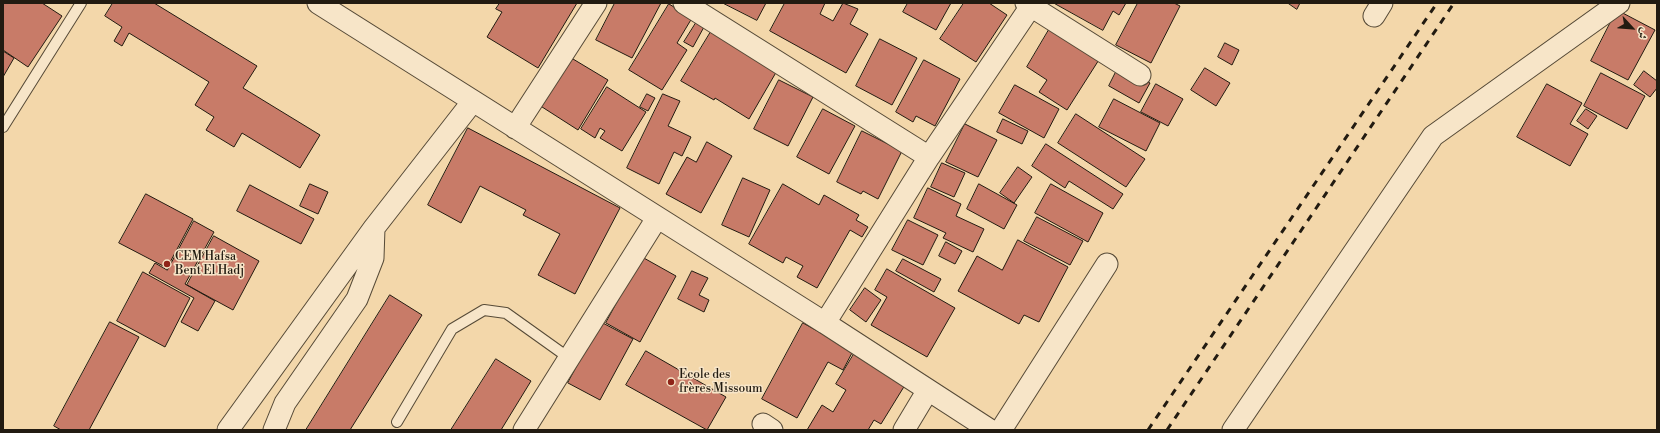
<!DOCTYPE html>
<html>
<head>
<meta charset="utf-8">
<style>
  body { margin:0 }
  #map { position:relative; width:1660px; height:433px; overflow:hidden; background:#f3d7aa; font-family:"Libre Bodoni",Amiri,serif }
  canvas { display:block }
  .frame { position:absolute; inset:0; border:4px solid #221b11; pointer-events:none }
  .north { position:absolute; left:1612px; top:8px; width:40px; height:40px; -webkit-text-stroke:3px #f7e5c8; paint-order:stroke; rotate:116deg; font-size:11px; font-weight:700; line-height:16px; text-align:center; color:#221b11 }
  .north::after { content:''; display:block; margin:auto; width:14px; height:18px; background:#221b11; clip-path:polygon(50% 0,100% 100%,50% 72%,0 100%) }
</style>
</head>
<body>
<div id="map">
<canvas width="1660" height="433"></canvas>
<div class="frame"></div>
<div class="north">ش</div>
</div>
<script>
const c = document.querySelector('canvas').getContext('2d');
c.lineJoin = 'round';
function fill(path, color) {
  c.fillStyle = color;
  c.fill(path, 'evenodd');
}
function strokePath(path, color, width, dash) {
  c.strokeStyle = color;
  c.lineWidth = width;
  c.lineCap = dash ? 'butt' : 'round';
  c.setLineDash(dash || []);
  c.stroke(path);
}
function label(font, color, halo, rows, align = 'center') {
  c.font = font + ' "Libre Bodoni",serif';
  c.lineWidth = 3;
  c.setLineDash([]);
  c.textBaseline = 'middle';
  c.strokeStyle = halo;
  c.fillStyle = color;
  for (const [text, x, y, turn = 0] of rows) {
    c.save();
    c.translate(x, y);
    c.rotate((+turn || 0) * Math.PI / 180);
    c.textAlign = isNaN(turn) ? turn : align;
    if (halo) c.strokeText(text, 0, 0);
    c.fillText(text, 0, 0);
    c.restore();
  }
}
const building = new Path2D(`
  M3,3H42L62,16L28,67L3,50Z
  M113,3H154L257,66L243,88L320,135L300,168L242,133L234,147L206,130L214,117L195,105L209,82L129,33L122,46L114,41L122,27L105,16Z
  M500,3H577L538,68L487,37L502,12L496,9Z
  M615,3H661L632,58L596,40Z
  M723,3H766L757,20Z
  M785,3H825L820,14L833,21L843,3L858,9L850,24L868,34L846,73L770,31Z
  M908,3H951L936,30L903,12Z
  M964,3H989L1007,15L976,62L940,39Z
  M1054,3H1126L1119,15L1113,11L1103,30Z
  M1138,3H1174L1180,6L1151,63L1116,45Z
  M1288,3H1300L1297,9Z
  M669,4L692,18L677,43L687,50L662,90L629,70Z
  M1617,10L1655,30L1628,80L1591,61Z
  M696,23L704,27L693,47L684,42Z
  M1053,23L1102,55L1067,110L1039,92L1047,80L1027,67Z
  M712,30L778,69L749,119L715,98L714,100L681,81Z
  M880,39L917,58L892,105L856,86Z
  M1225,43L1239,50L1232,65L1218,57Z
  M3,51L14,58L3,77Z
  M568,56L608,80L578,130L539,105Z
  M924,60L960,79L935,126L916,116L913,122L896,112Z
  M1119,66L1150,83L1139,103L1109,86Z
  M1205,68L1230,83L1216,106L1191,90Z
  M1644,71L1657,81V88L1650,97L1634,85Z
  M1601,73L1645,96L1627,129L1584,106Z
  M779,80L813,97L788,146L754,129Z
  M1156,84L1183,99L1168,126L1141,112Z
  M1547,84L1582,103L1570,124L1588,134L1570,166L1517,137Z
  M1015,85L1059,109L1044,138L999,113Z
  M607,87L646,112L622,151L600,138L605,131L600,128L595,138L581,129Z
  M647,94L655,98L648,111L640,107Z
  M663,94L680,101L668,126L691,137L682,156L674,152L659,184L627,168Z
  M1114,99L1160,123L1146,151L1099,127Z
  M823,109L855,126L829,174L797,157Z
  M1586,109L1597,116L1588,129L1577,121Z
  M1076,114L1145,159L1126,187L1058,143Z
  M1003,119L1028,131L1022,144L997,132Z
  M965,124L997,140L978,177L946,162Z
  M468,128L620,208L575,294L538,275L560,234L523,215L526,210L480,186L461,223L428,205Z
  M862,131L902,151L878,199L863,191L861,194L837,182Z
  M707,142L732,156L701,213L666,194L687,157L696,162Z
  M1046,144L1123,194L1113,209L1069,181L1065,188L1032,166Z
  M942,163L965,173L954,197L931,187Z
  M1018,167L1032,177L1014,203L1000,193Z
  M743,178L770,190L749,237L722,225Z
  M310,184L328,192L318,214L300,206Z
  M783,184L819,205L824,195L859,215L856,220L868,227L862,237L850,230L817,288L797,277L803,266L786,257L783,263L749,244Z
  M979,184L1017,205L1004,229L967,209Z
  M1051,184L1103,213L1088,242L1035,213Z
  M250,185L314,219L301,244L237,211Z
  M928,188L961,204L956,216L984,229L973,252L943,238L946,233L914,218Z
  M146,194L193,219L167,268L119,243Z
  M1037,217L1083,241L1070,265L1024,241Z
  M908,220L938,235L923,265L892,250Z
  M194,221L214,232L185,284L215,301L198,331L181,322L194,298L149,273L155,263L167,270Z
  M214,236L259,261L233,310L187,285Z
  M1018,240L1068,267L1039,322L1024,315L1019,324L958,291L977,256L1002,270Z
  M946,242L962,251L955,264L939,256Z
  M642,257L676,276L640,342L606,323Z
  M903,259L941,279L934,292L896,271Z
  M887,269L955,308L927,357L871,325L887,297L875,290Z
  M692,271L708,278L699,295L709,300L704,312L678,299Z
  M143,272L190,298L165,347L117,321Z
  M865,288L881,300L866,322L850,310Z
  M390,295L422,315L350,430H306Z
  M110,322L139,337L89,430H61L54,426Z
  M601,322L633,339L600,400L568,383Z
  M803,323L853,351L843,370L828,362L797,418L762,399Z
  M646,351L726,397L707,430L626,385Z
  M854,354L905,385L881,424L874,420L868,430H807L822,405L833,412L846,390L836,384Z
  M496,359L531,381L501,430H451Z`);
fill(building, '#c87b68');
strokePath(building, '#221b11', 1);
const lane = new Path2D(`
  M3,127L81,3
  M397,422L452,329L484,310L506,313L569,358`);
const street = new Path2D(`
  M318,3L825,323L929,157L1033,3
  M684,3L929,157
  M1026,3L1140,75
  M1374,16L1382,3
  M515,128L596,3
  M825,323L990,430
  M763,424L772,430
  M228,430L374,228L473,101
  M274,430L285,403L357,299L373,258L374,228
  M524,430L657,218
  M904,430L928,390
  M1001,430L1107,264
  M1233,430L1433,136L1619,3`);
strokePath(lane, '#564a37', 12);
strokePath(street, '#564a37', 23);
strokePath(lane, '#f7e5c8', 10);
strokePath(street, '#f7e5c8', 21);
strokePath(new Path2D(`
  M1148,430L1437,3
  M1167,430L1454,3`), '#221b11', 3, [7, 7]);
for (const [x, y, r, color] of [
  [167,264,4,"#8f2418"],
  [671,382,4,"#8f2418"]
]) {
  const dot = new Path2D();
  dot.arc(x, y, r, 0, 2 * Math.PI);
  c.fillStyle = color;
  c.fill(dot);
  strokePath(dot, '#f7e5c8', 1.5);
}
label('12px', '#221b11', '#f7e5c8', [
  ["CEM Hafsa",175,257],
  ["Bent El Hadj",175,271],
  ["Ecole des",679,375],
  ["frères Missoum",679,389]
], 'left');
</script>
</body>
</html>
